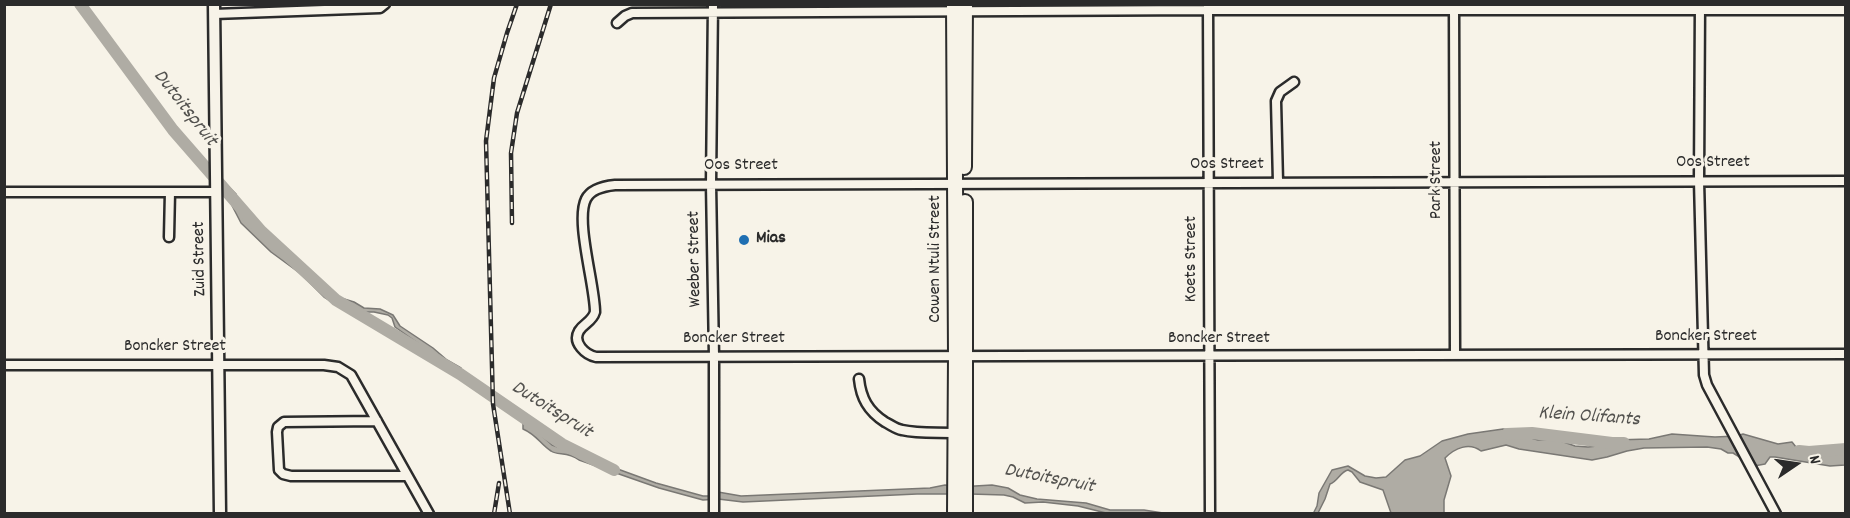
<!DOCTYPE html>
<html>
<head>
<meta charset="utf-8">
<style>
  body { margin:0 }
  #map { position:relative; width:1850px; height:518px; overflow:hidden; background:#f7f3e8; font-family:Dekko,sans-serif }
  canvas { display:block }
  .frame { position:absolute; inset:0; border:6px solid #2b2b2b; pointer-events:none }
  .north { position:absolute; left:1766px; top:434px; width:60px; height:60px; -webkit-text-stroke:4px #f7f3e8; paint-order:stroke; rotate:77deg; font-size:16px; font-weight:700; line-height:24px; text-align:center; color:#2b2b2b }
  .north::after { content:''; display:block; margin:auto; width:21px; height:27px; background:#2b2b2b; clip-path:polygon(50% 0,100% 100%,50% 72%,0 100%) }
</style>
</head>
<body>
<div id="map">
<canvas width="1850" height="518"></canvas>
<div class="frame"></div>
<div class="north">N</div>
</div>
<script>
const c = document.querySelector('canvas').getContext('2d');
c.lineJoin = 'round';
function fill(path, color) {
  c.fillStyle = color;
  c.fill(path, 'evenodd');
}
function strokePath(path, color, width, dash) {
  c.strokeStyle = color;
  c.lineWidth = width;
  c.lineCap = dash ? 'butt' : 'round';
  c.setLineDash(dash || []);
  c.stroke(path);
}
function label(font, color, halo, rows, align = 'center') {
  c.font = font + ' Dekko,sans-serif';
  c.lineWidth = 6;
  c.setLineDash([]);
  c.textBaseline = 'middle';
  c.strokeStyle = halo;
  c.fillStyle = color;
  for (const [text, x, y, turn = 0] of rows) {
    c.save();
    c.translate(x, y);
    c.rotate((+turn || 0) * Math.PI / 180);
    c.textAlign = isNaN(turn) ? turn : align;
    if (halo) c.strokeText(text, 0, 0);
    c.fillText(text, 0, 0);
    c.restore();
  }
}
const water = new Path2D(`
  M222,182L228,186L236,194L243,216L257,232L325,293L354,302L364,308L380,309L393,315L400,326L433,348L447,360L461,368L457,376L429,351L395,327L392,318L388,315L374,312H361L351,304L344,302L334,303L324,297L301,274L271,252L241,223L226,194L220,189Z
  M523,423L541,435L552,445L656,483L703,496H709L718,492L741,496L930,488L945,485L958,487L992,485L1008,488L1020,495L1037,499L1086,503L1110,510H1144L1163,513H1106L1078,506L1043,502L1025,503L1013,497L1004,495L970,494H917L743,502L718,499L703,500L659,488L579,460C567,451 558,456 551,451C540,444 537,435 523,429Z
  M1503,429L1519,431L1524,436L1538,440L1555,439L1575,446L1588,447L1606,445L1614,440L1649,439L1672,434L1715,437L1737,436L1743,434L1778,444L1792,442L1796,447L1809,449L1816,453L1826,455L1845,453V465L1830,466L1775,457H1770L1765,464L1754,466L1733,453H1728L1721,449L1707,447L1644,448L1627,451L1607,457L1592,460L1519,449L1506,445L1481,451C1469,442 1455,448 1445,458L1451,476L1444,500V513H1391L1383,490L1360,482L1352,472L1348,470C1340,472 1338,481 1330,484L1325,499L1318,513L1313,514L1317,506L1319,493L1332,470L1348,466L1365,476L1376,478L1386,477L1405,460L1420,456L1442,441L1468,434Z`);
fill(water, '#afaca4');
strokePath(water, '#7a7874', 1.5);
strokePath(new Path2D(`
  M80,4L173,130L261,231L336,300L460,374L562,444L614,470
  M1507,434L1532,433L1612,443H1624
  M1799,451L1809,452L1846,449`), '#afaca4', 12);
const minor = new Path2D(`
  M713,4L711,184L714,356V514
  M1700,4L1699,181L1704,375L1707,385L1776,514
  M1208,5L1210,514
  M1454,5L1455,355
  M214,14L380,8L385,4
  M617,23L625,16L632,13L1208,10H1846
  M1846,181L615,185C605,186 591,189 586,199C575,221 595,285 595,312C592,322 584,323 579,331C572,343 586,355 596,357L1846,354
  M1278,182L1276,101L1280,92L1294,82
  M4,192H216
  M169,237L170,192
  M4,365H324L338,367L351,375L429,514
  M859,379C861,398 868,411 885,422C891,425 896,429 902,430C919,434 938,432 955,433
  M377,421L284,422L278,427L277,432L279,470L283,474L291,476H407`);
const tertiary = new Path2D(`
  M214,4L220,514`);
const trunk = new Path2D(`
  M954,4L956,356L955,514
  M964,167L965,4
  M965,202V514`);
strokePath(minor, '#2b2b2b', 13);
strokePath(tertiary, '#2b2b2b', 15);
strokePath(trunk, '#2b2b2b', 18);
strokePath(minor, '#f7f3e8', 8);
strokePath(tertiary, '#f7f3e8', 10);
strokePath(trunk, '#f7f3e8', 14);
const rail = new Path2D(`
  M512,223L511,153L517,113L551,4
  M494,514L499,483
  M510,514L493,404L486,141L494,78L507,33L517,4`);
strokePath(rail, '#2b2b2b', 4.5);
strokePath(rail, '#f7f3e8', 2, [7]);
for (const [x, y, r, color] of [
  [744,240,6,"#1f6fb2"]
]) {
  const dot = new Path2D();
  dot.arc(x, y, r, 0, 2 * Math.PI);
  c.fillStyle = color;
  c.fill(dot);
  strokePath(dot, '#f7f3e8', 2);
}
label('18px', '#2b2b2b', '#f7f3e8', [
  ["Oos Street",1713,164],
  ["Oos Street",1227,166],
  ["Oos Street",741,167],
  ["Park Street",1438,180,-90],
  ["Zuid Street",201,259,-91],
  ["Weeber Street",696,259,-91],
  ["Cowen Ntuli Street",937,259,-90],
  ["Koets Street",1193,259,-90],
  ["Boncker Street",1706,338],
  ["Boncker Street",734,340],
  ["Boncker Street",1219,340],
  ["Boncker Street",175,348]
]);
label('bold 18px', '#2b2b2b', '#f7f3e8', [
  ["Mias",756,240]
], 'left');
label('italic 20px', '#53524f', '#f7f3e8', [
  ["Dutoitspruit",184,109,52],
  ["Dutoitspruit",551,411,32],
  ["Klein Olifants",1589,418,4],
  ["Dutoitspruit",1049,480,11]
]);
</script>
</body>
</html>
